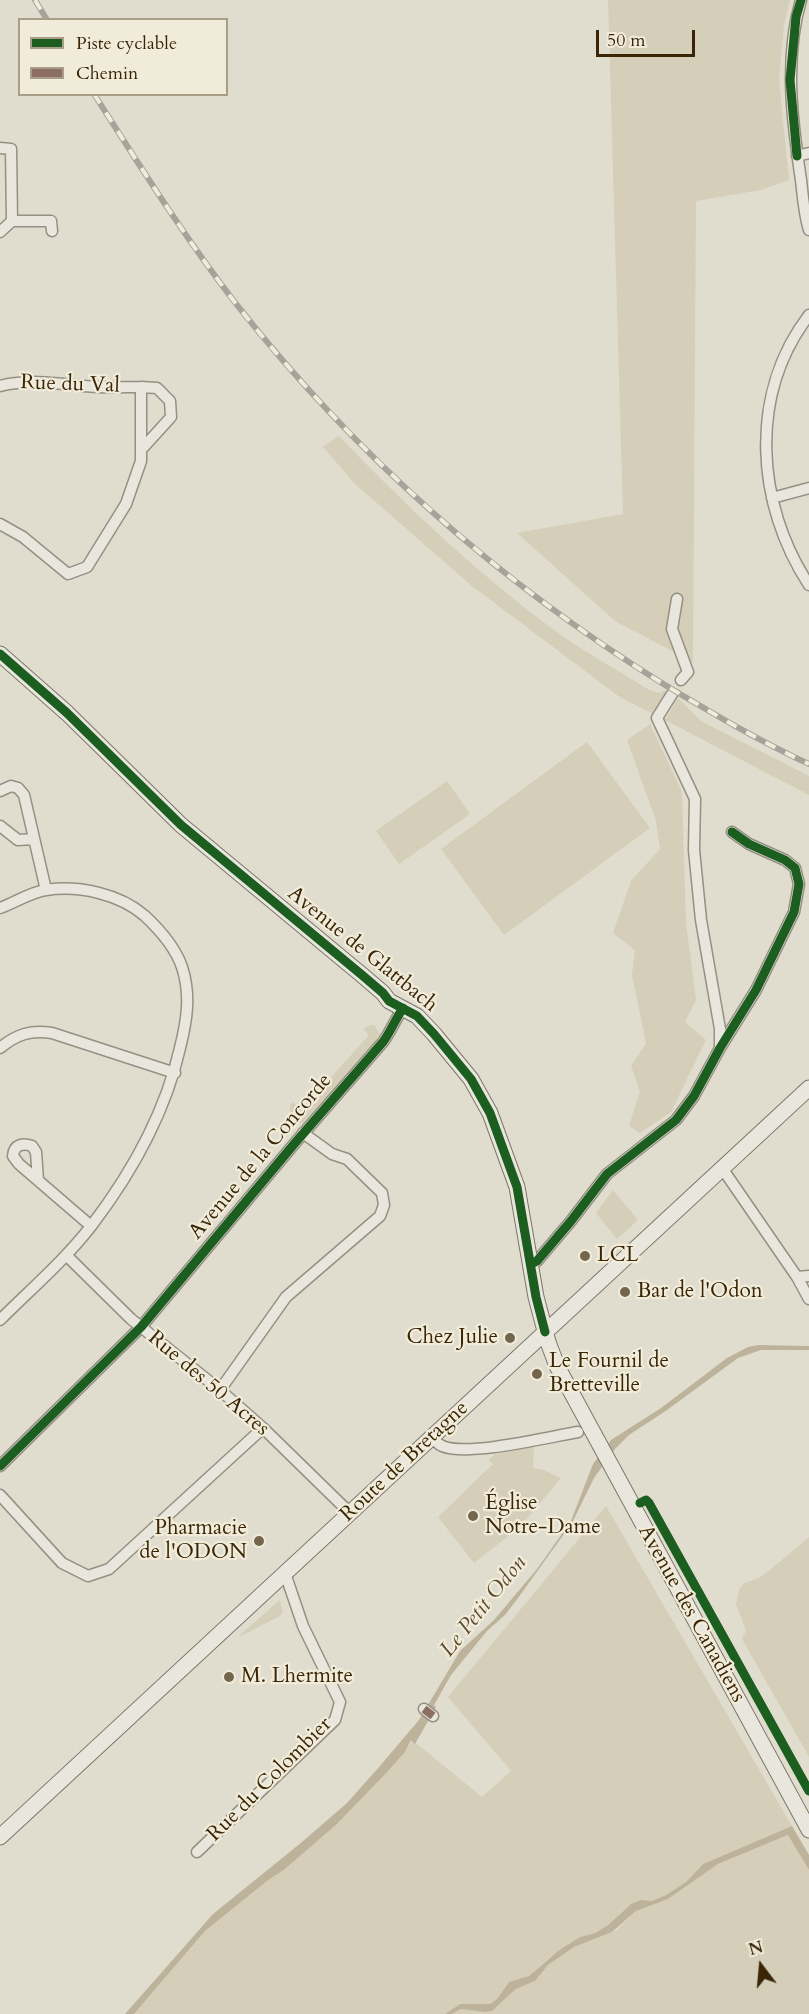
<!DOCTYPE html>
<html>
<head>
<meta charset="utf-8">
<style>
  body { margin:0 }
  #map { position:relative; width:809px; height:2014px; overflow:hidden; background:#e1ddce; font-family:Cardo,serif }
  canvas { display:block }
  .legend { position:absolute; left:18px; top:18px; width:210px; height:78px; box-sizing:border-box; background:#f1ecda; border:2px solid #a89d86; margin:0; padding:8px 10px; list-style:none; font-size:18px; color:#3a2607 }
  .legend li { display:flex; align-items:center; gap:12px; height:30px }
  .legend b { width:30px; border:2px solid #a89d86 }
  .north { position:absolute; left:731px; top:1936px; width:60px; height:60px; -webkit-text-stroke:4px #f1ecda; paint-order:stroke; rotate:344deg; font-size:16px; font-weight:700; line-height:24px; text-align:center; color:#3a2607 }
  .north::after { content:''; display:block; margin:auto; width:21px; height:27px; background:#3a2607; clip-path:polygon(50% 0,100% 100%,50% 72%,0 100%) }
  .scale { position:absolute; left:596px; top:30px; width:99px; height:27px; box-sizing:border-box; border:3px solid #3a2607; border-top:0; padding-left:8px; font-size:18px; line-height:21px; white-space:nowrap; color:#3a2607; -webkit-text-stroke:4px #f1ecda; paint-order:stroke }
</style>
</head>
<body>
<div id="map">
<canvas width="809" height="2014"></canvas>
<ul class="legend">
<li><b style="height:8px;background:#1b5e20"></b>Piste cyclable</li>
<li><b style="height:8px;background:#8d6e63"></b>Chemin</li>
</ul>
<div class="north">N</div>
<div class="scale">50 m</div>
</div>
<script>
const c = document.querySelector('canvas').getContext('2d');
c.lineJoin = 'round';
function fill(path, color) {
  c.fillStyle = color;
  c.fill(path, 'evenodd');
}
function strokePath(path, color, width, dash) {
  c.strokeStyle = color;
  c.lineWidth = width;
  c.lineCap = dash ? 'butt' : 'round';
  c.setLineDash(dash || []);
  c.stroke(path);
}
function label(font, color, halo, rows, align = 'center') {
  c.font = font + ' Cardo,serif';
  c.lineWidth = 4.5;
  c.setLineDash([]);
  c.textBaseline = 'middle';
  c.strokeStyle = halo;
  c.fillStyle = color;
  for (const [text, x, y, turn = 0] of rows) {
    c.save();
    c.translate(x, y);
    c.rotate((+turn || 0) * Math.PI / 180);
    c.textAlign = isNaN(turn) ? turn : align;
    if (halo) c.strokeText(text, 0, 0);
    c.fillText(text, 0, 0);
    c.restore();
  }
}
fill(new Path2D(`
  M608,0H790L784,25L779,80L789,180L761,190L696,201L693,662L615,621L517,533L623,514Z
  M339,436C408,508 482,578 564,637C591,656 621,672 649,690L660,693L665,690L666,698L653,714L621,698L472,586L355,484L323,447Z
  M678,698L701,721L809,776V795L665,720Z
  M650,724L682,792L686,922L696,1000L685,1022L706,1040L671,1112L640,1133L629,1126L640,1091L631,1066L646,1043L632,975L635,950L613,933L631,881L660,849L656,821L627,740Z
  M587,742L650,828L504,935L441,849Z
  M447,781L470,814L399,864L376,831Z
  M370,1025H374L380,1034L376,1039L378,1041L307,1123H296L291,1119L290,1106L293,1102L302,1110L369,1035L363,1029Z
  M613,1190L638,1220L617,1239L596,1213Z
  M534,1444L533,1468L544,1470L561,1478L520,1527L474,1563L438,1517L493,1464L489,1460L495,1454C505,1454 522,1447 534,1444Z
  M606,1506L792,1826L703,1864L686,1882L666,1895L652,1901L627,1907L607,1926L595,1933L580,1937L551,1956L529,1976L508,1983L497,1999L490,2004H460L445,2014H134L205,1931L267,1881L285,1869L337,1824L402,1756L411,1743V1739L482,1797L511,1771L448,1697Z
  M809,1537V1757L742,1639L746,1631L736,1604L739,1590L744,1583L759,1578L770,1570Z
  M280,1600L283,1612L280,1616L241,1636L240,1635Z
  M789,1835L809,1870V2014H452L460,2009L487,2012L497,2007L516,1989L535,1981L548,1965L574,1947L617,1930L636,1911L668,1899L718,1864Z`), '#d5ceb8');
fill(new Path2D(`
  M758,1345L809,1346V1350H761L738,1358L667,1410L629,1435L615,1449L594,1478L572,1523L518,1598L505,1615L487,1631L451,1675L434,1705L436,1707L415,1744L411,1740L405,1752L390,1769L337,1824L285,1869L267,1881L205,1931L134,2014H125L213,1914L302,1842L347,1803L379,1767L419,1720L460,1651L494,1620L537,1569L571,1521L593,1464L611,1440L661,1408L727,1358L748,1347Z
  M792,1826L809,1855V1870L788,1835L718,1864L668,1899L636,1911L612,1932L574,1947L548,1965L535,1981L516,1989L492,2011L485,2012L461,2009L452,2014H445L460,2004H490L497,1999L509,1982L529,1976L558,1951L580,1937L595,1933L607,1926L631,1904L641,1900L652,1901L666,1895L686,1882L703,1864Z`), '#bdb39b');
const street = new Path2D(`
  M801,0C784,58 792,121 801,180C803,197 804,214 809,230
  M0,148L11,149L12,221L0,232
  M797,156L809,153
  M12,221H51L52,231
  M809,315C748,395 756,504 809,585
  M0,386C28,379 56,383 84,386C103,388 122,387 141,387V461L126,504L87,567L68,574L23,537L0,524
  M141,450L171,417L170,401L157,388L141,387
  M772,498L809,488
  M677,599L672,629L688,672L681,680
  M672,694L657,718L695,799L694,850L701,920L720,1029V1048
  M0,791L11,786L18,788L24,795L46,890
  M0,826L18,840L34,839
  M0,908C14,903 31,892 46,890C79,885 120,894 145,916C160,930 175,947 182,967C191,995 187,1020 180,1048C165,1114 133,1171 92,1225C65,1260 31,1289 0,1320
  M0,1048C17,1034 30,1030 52,1033L175,1073
  M722,1168L797,1277L809,1299
  M38,1180L36,1152L32,1146C23,1143 14,1144 13,1156L19,1164L91,1226
  M66,1255L131,1319L220,1390L263,1428L350,1513
  M531,1264L537,1261L571,1221L607,1174L676,1120L694,1096L720,1048L756,990L794,912L799,884L795,868L785,860L749,844L732,832
  M797,1277L809,1276
  M220,1390L286,1297L380,1216L384,1205L382,1193L347,1159L332,1154L303,1133
  M432,1437C435,1441 438,1444 442,1446C467,1457 549,1437 578,1432
  M0,1466L141,1327L295,1143L383,1042C391,1031 395,1020 403,1008
  M0,1495L62,1563L88,1576L109,1569L263,1428
  M424,1709L433,1716
  M197,1852L335,1720L340,1702L303,1626L285,1573`);
const secondary = new Path2D(`
  M0,654L67,713L181,825L362,975L383,993L389,1001L417,1016L434,1034L471,1079L490,1113L517,1187L536,1297L548,1342L557,1366L809,1830
  M0,1837L809,1088`);
strokePath(street, '#959083', 13);
strokePath(secondary, '#7c766a', 17);
strokePath(street, '#e9e6de', 10);
strokePath(secondary, '#e9e6de', 15);
const rail = new Path2D(`
  M35,0L47,20
  M94,94C140,166 185,238 237,305C356,456 502,584 665,685C712,713 759,741 809,764`);
strokePath(rail, '#a7a39a', 6);
strokePath(rail, '#f1ecda', 4, [11]);
strokePath(new Path2D(`
  M424,1709L433,1716`), '#8d6e63', 8, [15, 8]);
strokePath(new Path2D(`
  M797,156L790,80L796,17L801,0
  M0,654L67,713L181,825L362,975L383,993L389,1001L417,1016L434,1034L471,1079L490,1113L517,1187L536,1297L545,1332
  M531,1264L537,1261L571,1221L607,1174L676,1120L694,1096L720,1048L756,990L794,912L799,884L795,868L785,860L749,844L732,832
  M0,1466L141,1327L295,1143L383,1042C391,1031 395,1020 403,1008
  M640,1503L646,1500L649,1503L809,1791`), '#1b5e20', 9);
for (const [x, y, r, color] of [
  [585,1256,6,"#74664d"],
  [625,1292,6,"#74664d"],
  [510,1338,6,"#74664d"],
  [537,1374,6,"#74664d"],
  [473,1516,6,"#74664d"],
  [259,1541,6,"#74664d"],
  [229,1677,6,"#74664d"]
]) {
  const dot = new Path2D();
  dot.arc(x, y, r, 0, 2 * Math.PI);
  c.fillStyle = color;
  c.fill(dot);
  strokePath(dot, '#f1ecda', 2);
}
label('21px', '#3a2607', '#f1ecda', [
  ["Rue du Val",70,385,2],
  ["Avenue de Glattbach",362,950,39],
  ["Avenue de la Concorde",261,1157,-50],
  ["Rue des 50 Acres",208,1384,40],
  ["Route de Bretagne",405,1462,-43],
  ["Avenue des Canadiens",691,1614,61],
  ["Rue du Colombier",270,1780,-45]
]);
label('21px', '#3a2607', '#f1ecda', [
  ["LCL",597,1256],
  ["Bar de l'Odon",637,1292],
  ["Chez Julie",498,1338,"right"],
  ["Le Fournil de",549,1362],
  ["Bretteville",549,1386],
  ["Église",485,1504],
  ["Notre-Dame",485,1528],
  ["Pharmacie",247,1529,"right"],
  ["de l'ODON",247,1553,"right"],
  ["M. Lhermite",241,1677]
], 'left');
label('italic 22px', '#5d4b2d', '#f1ecda', [
  ["Le Petit Odon",484,1607,-51]
]);
</script>
</body>
</html>
